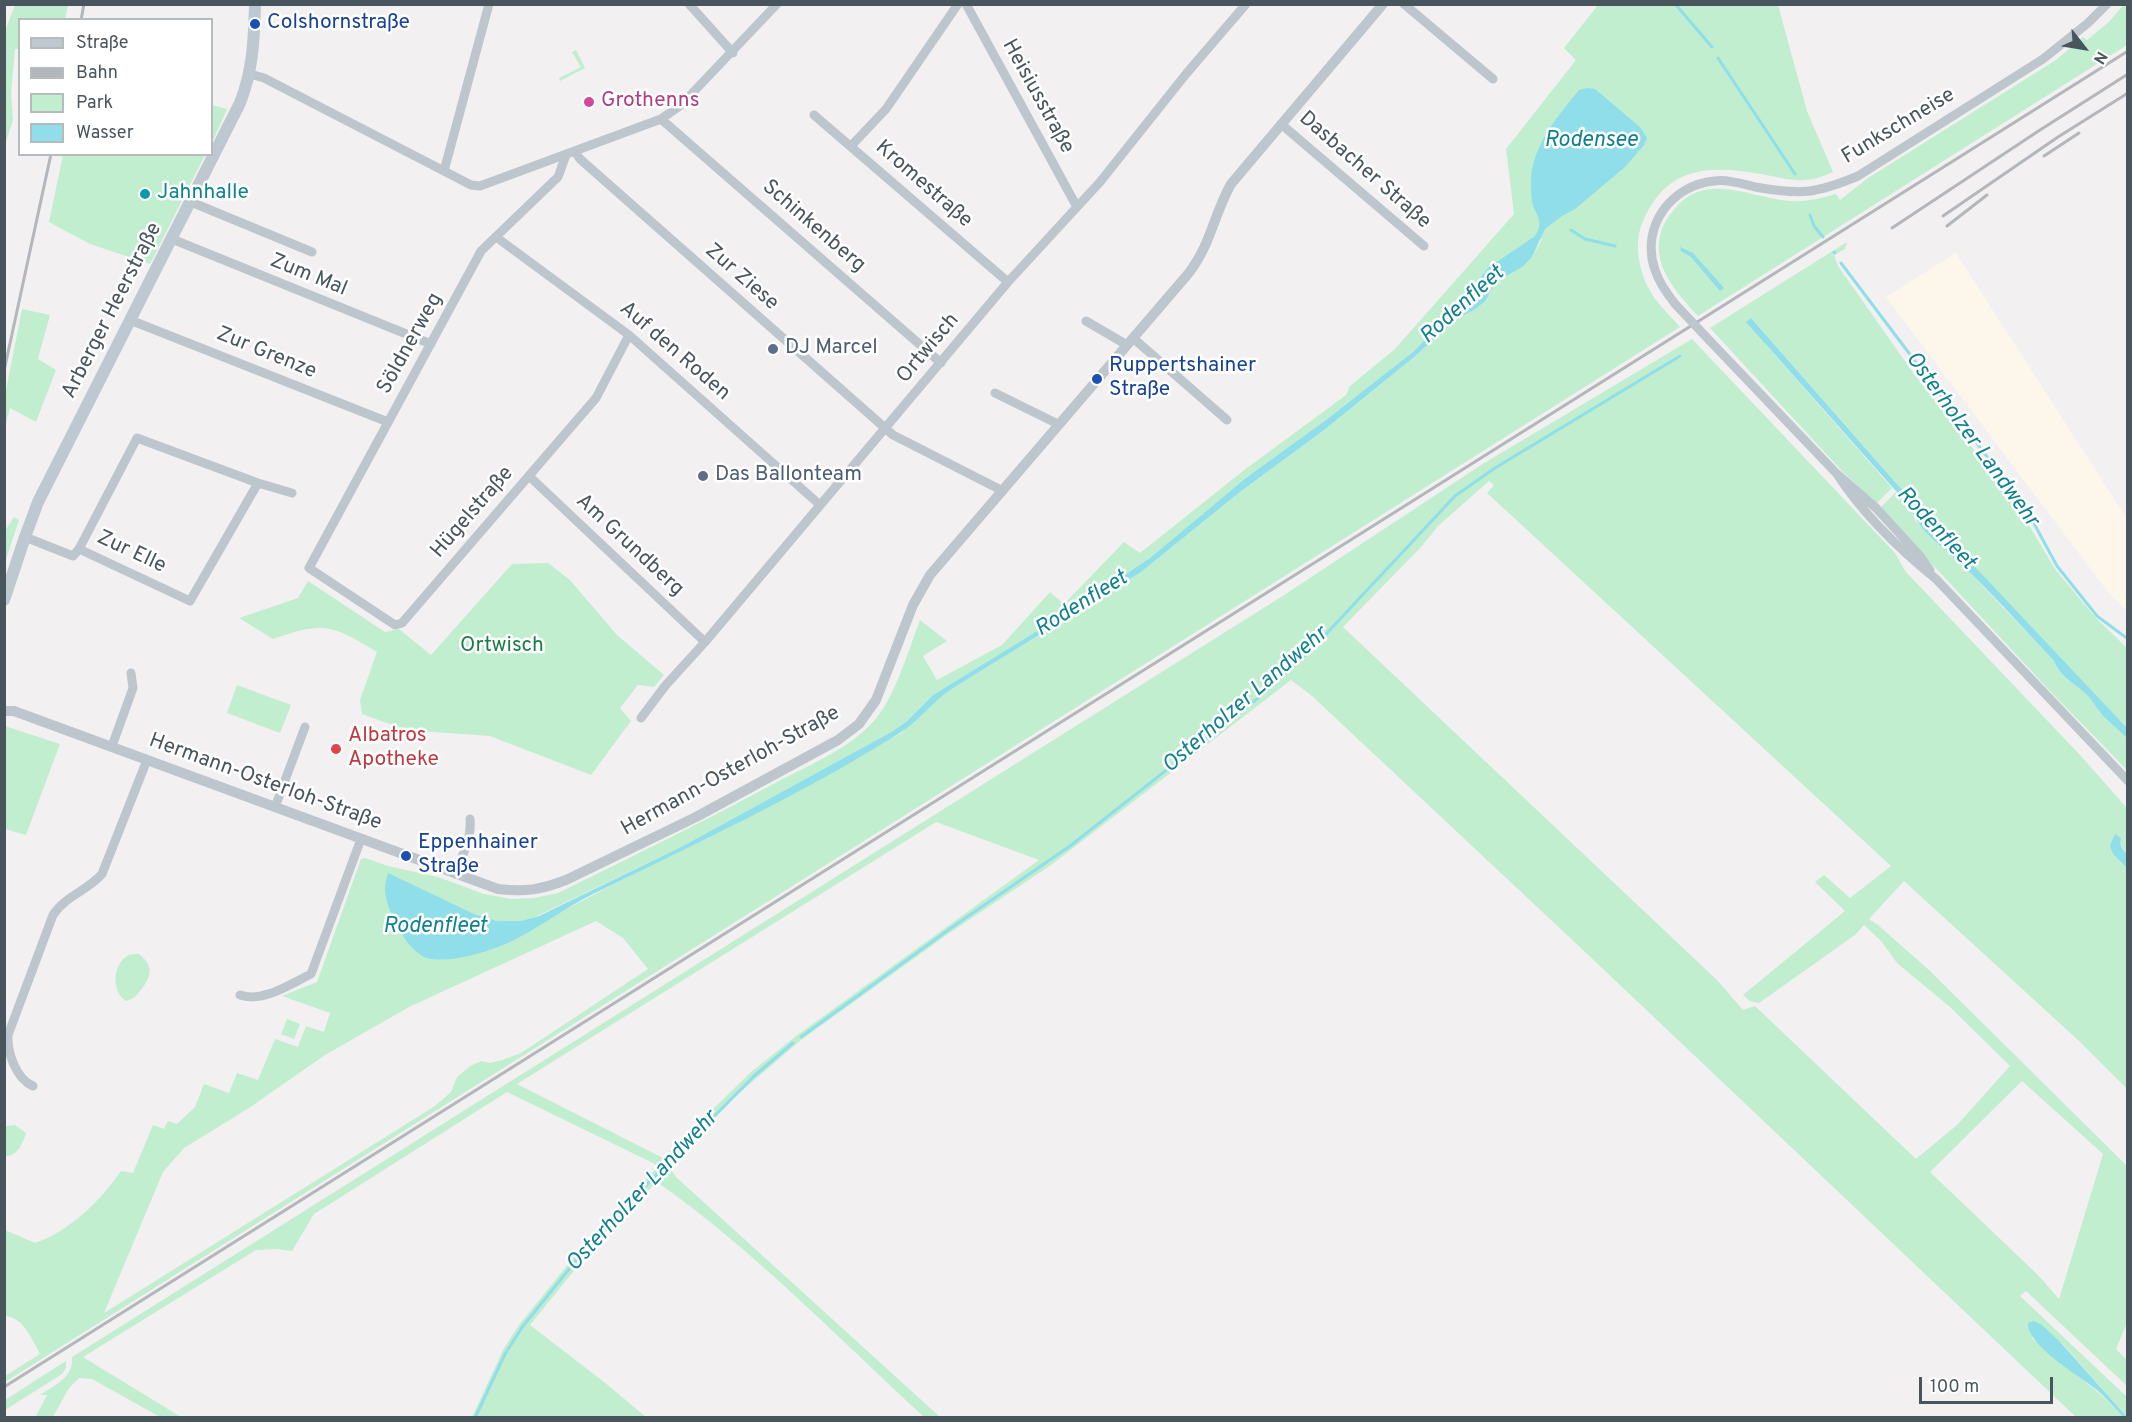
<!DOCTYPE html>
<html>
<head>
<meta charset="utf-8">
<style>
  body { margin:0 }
  #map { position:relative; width:2132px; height:1422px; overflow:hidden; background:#f3f0f1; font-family:Overpass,sans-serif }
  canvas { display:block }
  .frame { position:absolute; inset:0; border:6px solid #49555d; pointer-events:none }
  .legend { position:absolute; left:18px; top:18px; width:195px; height:138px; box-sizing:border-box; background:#fff; border:2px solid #b6bbbe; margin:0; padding:8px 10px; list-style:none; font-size:18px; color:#49555d }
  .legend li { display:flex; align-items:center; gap:12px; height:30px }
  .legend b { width:30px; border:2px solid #b6bbbe }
  .north { position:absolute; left:2054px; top:18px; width:60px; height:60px; -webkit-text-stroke:4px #fff; paint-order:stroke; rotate:121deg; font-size:16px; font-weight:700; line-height:24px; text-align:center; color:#49555d }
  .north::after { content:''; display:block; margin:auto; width:21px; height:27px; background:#49555d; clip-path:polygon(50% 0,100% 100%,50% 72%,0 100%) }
  .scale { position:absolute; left:1919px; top:1377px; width:134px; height:27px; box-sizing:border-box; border:3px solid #49555d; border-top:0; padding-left:8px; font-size:18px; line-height:21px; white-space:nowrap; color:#49555d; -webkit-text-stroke:4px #fff; paint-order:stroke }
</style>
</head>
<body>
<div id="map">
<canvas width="2132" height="1422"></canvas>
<div class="frame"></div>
<ul class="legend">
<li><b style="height:8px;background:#bdc8d1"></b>Straße</li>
<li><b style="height:8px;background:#b3b6ba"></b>Bahn</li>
<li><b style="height:16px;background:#c1eecf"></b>Park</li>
<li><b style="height:16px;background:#8fdeea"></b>Wasser</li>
</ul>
<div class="north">N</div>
<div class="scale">100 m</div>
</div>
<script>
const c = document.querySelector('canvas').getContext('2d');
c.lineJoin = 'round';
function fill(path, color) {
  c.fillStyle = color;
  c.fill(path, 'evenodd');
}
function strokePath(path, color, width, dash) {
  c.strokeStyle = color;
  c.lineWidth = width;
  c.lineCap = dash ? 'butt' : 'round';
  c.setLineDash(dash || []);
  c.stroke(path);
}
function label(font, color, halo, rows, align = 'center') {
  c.font = font + ' Overpass,sans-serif';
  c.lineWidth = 5;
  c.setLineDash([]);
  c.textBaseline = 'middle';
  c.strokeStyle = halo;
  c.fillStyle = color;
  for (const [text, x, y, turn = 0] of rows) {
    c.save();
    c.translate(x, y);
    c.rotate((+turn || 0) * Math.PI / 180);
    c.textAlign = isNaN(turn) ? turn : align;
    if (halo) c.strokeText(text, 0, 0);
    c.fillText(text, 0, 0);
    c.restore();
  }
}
fill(new Path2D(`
  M1956,253L2127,519V611L2108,592L1886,297Z`), '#fcf6eb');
fill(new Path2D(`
  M15,5H68L65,19L20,20L19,49H15L11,92L13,120L5,145V31Z
  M1598,5H1778L1807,111L1833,172C1824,176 1816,179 1806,180C1791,181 1776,177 1761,174C1708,165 1667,166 1643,221C1632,245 1640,279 1656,300C1663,309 1672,318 1680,327L5,1382V1376L40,1354C32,1339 23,1317 5,1316V1230L35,1243C70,1231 100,1201 121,1171L133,1173L153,1125L164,1129L168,1121L177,1124L195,1107L204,1084L229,1093L237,1073L258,1080L275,1039L298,1047L306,1026L324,1032L330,1013L282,996L317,982L361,859L365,858L388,866L438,877L484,894L511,899L534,898L558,893C631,857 705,821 777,782C809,765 847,750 873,722C894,700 909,649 920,620L947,641L923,656L937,680L1002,645L1050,592L1064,604L1124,542L1140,553L1243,471L1346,395L1350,386L1395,349L1514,214L1506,149L1576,60L1564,48ZM1535,236L1542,239L1532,257L1493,286L1486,300L1476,309L1458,318L1413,358L1324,430L1240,492L1141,572L950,690L936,700L901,733L540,923L537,916L683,846L893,731L906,722L933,695L1081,604L1150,558L1247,477L1326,420L1414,351L1448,316L1489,267ZM596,921L623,938L648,969L521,1053L502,1060L490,1063L481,1061L470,1066L457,1077L451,1092L435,1106L104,1313L163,1172L184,1148L249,1108L325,1055L409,1007Z
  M2123,5H2127V45L1698,316C1677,293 1651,266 1661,232C1664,222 1670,214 1678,205C1709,172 1754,199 1791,201C1807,202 1821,198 1836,194L1840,200L1868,178L2056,60L2083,37L2087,40L2110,21Z
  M576,50L585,68L560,81L559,78L581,67L572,52Z
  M212,105L227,109L212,143Z
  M63,155V154L205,155L150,264L90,244L49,222Z
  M1847,242L1845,249L1834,255L1838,266L1914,374L2016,503L2055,569L2095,617L2127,648V729L1895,482L1751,318L1767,346L1892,488L1876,504L1841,470L1710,328Z
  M22,309L50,315L38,359L56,370L36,422L10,408L5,427V395Z
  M1692,339L1895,553L1906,572L2080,755L2127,808V854L2123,849L2120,842L2113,854L2127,868V1089L2078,1040L1904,881L1869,919L1878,925L1929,970L2127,1166V1323L2116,1349L2127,1360V1386L2026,1291L2020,1296L2127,1397V1417L2062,1343L2031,1337C2061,1365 2096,1386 2123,1417H2076L1583,950L1312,696L1291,680L1051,865L948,934L801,1040L724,1106L667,1164L676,1177L940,1417H924C837,1337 754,1250 657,1182L607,1230L530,1325L604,1382L646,1417H472L504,1348L519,1325L590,1237L657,1168L655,1164L507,1092L314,1214L292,1251L277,1249L256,1250L83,1357L181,1417H160L92,1379L79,1378L69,1388L53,1417L35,1418L47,1395H40C55,1385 74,1377 72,1357L1281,597L1481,465ZM1489,481L1494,485L1487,493L1891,866L1850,898L1824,875L1815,882L1845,911L1743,995L1750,1001L1759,1003L1855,935L1864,925L1882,942L1897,963L1950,1007L2010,1066L1957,1125L1916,1159L1755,1006L1743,1010L1718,981L1343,627L1421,547L1438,526ZM936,822L1039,860L796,1036L751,1072L663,1158L517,1084ZM2022,1081L2103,1154L2059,1299L2039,1276L1930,1172Z
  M1896,492L1911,508L1915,520L1929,536L1959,561L2054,661C2060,677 2076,684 2087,695C2092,700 2095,706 2099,711C2107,721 2118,729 2127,738V770L2049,690L1880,508Z
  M14,517L19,520L5,562V531Z
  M548,563L570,580L617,635L664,675L654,687L638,685L620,708L631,721L591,775L490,736L406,730L362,714L360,700L377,652C332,625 324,621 273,639L239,618L298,598L308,581L385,632L399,629L431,655L512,564Z
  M237,685L291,705L280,733L227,713Z
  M5,726L60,744L26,835L5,829Z
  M139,954C154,966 152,975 141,990C136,996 134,999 126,1001C111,992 112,963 129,955C132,954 135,954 139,954Z
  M287,1019L300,1024L294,1039L281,1034Z
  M15,1125L26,1133C23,1143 17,1157 5,1156V1128L6,1126Z
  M66,1361V1368L62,1374L5,1410V1400Z`), '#c1eecf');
fill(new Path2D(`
  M1587,88L1595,89L1640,127L1647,138L1644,145L1625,167L1575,209L1562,216L1545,229L1532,257L1522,267L1503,278L1493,286L1486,300L1476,309L1458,318L1413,358L1324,430L1240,492L1141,572L950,690C931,703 917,723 898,734C801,795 695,844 593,894C565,908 537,929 510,942C487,952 456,962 431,959C408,956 384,907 385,887C385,882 387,877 388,873L474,914L497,921H521L537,917L683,846L893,731L906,722L933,695L1081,604L1150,558L1247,477L1326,420L1414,351L1448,316L1489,267L1535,236C1545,222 1536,216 1532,202C1531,195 1531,185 1531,179C1533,144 1559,115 1579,90Z
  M1680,247L1693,253L1724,288L1720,291L1691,257L1681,251Z
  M1751,318L1895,482L2127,728V738C2118,729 2107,721 2099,711C2095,706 2092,700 2087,695C2076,684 2060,677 2054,661C2023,628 1993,594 1960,563C1942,545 1919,533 1911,508L1746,322Z
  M2115,834L2121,838C2119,845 2122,849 2127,854V868L2113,854L2110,846Z
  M2034,1321L2042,1325L2062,1344L2127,1417H2123C2115,1408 2106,1398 2097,1390C2080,1376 2027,1346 2028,1323Z`), '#8fdeea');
strokePath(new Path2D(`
  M1676,5L1712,47
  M1718,58L1795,174
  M1810,215L1814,226L1823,237
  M1571,230L1585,239L1615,246
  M1834,252L1835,253
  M1841,263L2025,507L2057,566L2097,616L2128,639
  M801,1037L951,928L1070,846L1258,698L1313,648L1455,496L1495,468L1680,356
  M475,1418L505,1354L523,1326L596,1236L753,1077L793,1043`), '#8fdeea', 3);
strokePath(new Path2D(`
  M689,4L733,53
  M966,4L1077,207
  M1404,4L1493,79
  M250,74L264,78L444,171L471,185L480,186L661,119L681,105L777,4
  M814,115L1008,282
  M661,119L941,363
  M1281,124L1424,246
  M851,146L886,109L958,4
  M575,152L580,159L893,435L1003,491
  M566,155L558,177L481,251L309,568L395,625L402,623L596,398L629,335
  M444,171L489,4
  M191,202L312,252
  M496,237L629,335L820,505
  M172,239L431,344
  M1676,305C1668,295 1659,283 1655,270C1640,227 1671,185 1714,181C1727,179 1743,184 1755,187C1801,195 1815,194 1858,176L2043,59L2088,23L2107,4
  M130,320L388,422
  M1086,321L1127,345
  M1133,338L1227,420
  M1710,341L1837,474L1876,508L1920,556L1930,570
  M995,393L1058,424
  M1837,474C1863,514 1899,549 1936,579L2128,781
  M529,476L705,642
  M25,537L73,556L79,549L190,601L258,483L292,493
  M79,549L137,438L258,483
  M641,718L665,686L705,642L1008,282L1100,182L1186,74L1246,4
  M112,746L133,688L131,673
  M275,807L305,727
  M455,874C462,857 472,838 470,819
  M240,995C263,1003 290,984 311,974L361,839
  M33,1086C16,1079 7,1052 8,1035L53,915C65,896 87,891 102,874L147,760`), '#bdc6cd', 9);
strokePath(new Path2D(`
  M4,711H14L498,889C526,892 540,890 566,880L696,817L838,740L859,724L876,700L913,605L930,575L1188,274C1211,245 1213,216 1231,184L1383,4`), '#bdc6cd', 10);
strokePath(new Path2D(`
  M4,600L25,537L38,502L240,103C253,70 254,40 255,4`), '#bdc8d1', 12);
strokePath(new Path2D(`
  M81,20L84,4
  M2044,156L2079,133
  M1943,216L2058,137L2128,93
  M1947,226L1987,195
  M1892,228L2040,130L2128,74
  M4,371L51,154
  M4,1387L2128,51`), '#b3b6ba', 3);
strokePath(new Path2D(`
  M1676,305L1710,341`), '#bdc6cd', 9);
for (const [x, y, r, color] of [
  [255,24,6,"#1a4fb4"],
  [589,102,6,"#d1479c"],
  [145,194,6,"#0f9aa8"],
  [773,349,6,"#5c6f8a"],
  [1097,379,6,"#1a4fb4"],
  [703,476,6,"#5c6f8a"],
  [336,749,6,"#e0444e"],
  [406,856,6,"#1a4fb4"]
]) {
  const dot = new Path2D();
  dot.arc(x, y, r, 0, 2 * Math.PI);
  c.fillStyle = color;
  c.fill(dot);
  strokePath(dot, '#fff', 2);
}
label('21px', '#164399', '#fff', [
  ["Colshornstraße",267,24],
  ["Ruppertshainer",1109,367],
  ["Straße",1109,391],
  ["Eppenhainer",418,844],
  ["Straße",418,868]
], 'left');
label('21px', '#49555d', '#fff', [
  ["Heisiusstraße",1037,97,61],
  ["Funkschneise",1899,127,-31],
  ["Dasbacher Straße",1364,171,41],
  ["Kromestraße",923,185,41],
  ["Schinkenberg",813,227,41],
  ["Zum Mal",308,276,22],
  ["Zur Ziese",741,278,41],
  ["Arberger Heerstraße",113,311,-63],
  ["Söldnerweg",411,344,-61],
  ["Ortwisch",929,349,-50],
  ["Auf den Roden",674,352,41],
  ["Zur Grenze",266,354,22],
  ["Hügelstraße",473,513,-49],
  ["Am Grundberg",629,546,43],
  ["Zur Elle",131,553,25],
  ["Hermann-Osterloh-Straße",731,772,-29],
  ["Hermann-Osterloh-Straße",265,783,20]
]);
label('21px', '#b23c85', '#fff', [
  ["Grothenns",601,102]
], 'left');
label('21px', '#0d838f', '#fff', [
  ["Jahnhalle",157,194]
], 'left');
label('21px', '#4e5e75', '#fff', [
  ["DJ Marcel",785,349],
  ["Das Ballonteam",715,476]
], 'left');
label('21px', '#1a7e44', '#fff', [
  ["Ortwisch",502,647]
]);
label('21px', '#be3a42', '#fff', [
  ["Albatros",348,737],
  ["Apotheke",348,761]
], 'left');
label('italic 22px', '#118091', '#fff', [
  ["Rodensee",1591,142],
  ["Rodenfleet",1463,306,-42],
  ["Osterholzer Landwehr",1971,440,54],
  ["Rodenfleet",1935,529,47],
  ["Rodenfleet",1082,605,-32],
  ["Osterholzer Landwehr",1246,701,-41],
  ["Rodenfleet",435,928],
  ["Osterholzer Landwehr",643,1192,-47]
]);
</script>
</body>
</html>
